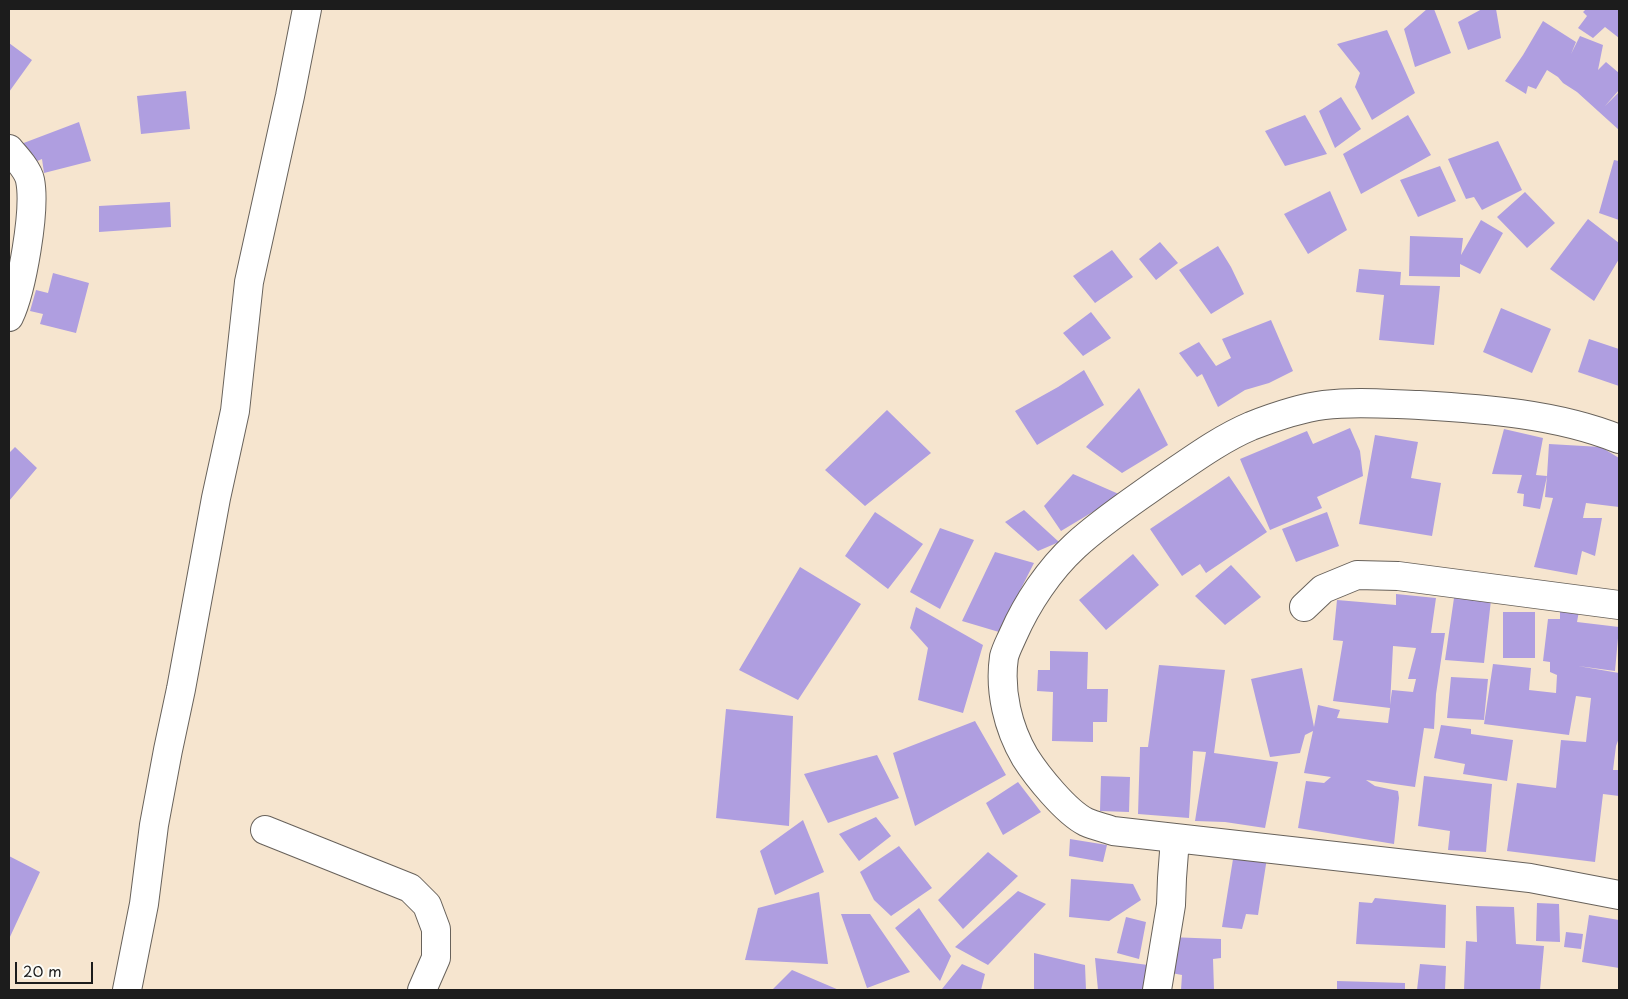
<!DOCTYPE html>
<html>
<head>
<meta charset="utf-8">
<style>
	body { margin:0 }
	#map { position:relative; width:1628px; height:999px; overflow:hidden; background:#f6e5cf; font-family:"Playpen Sans",sans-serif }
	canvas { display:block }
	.frame { position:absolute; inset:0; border:10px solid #1c1c1c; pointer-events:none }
	.scale { position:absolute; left:15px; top:962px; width:78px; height:22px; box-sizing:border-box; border:2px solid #1c1c1c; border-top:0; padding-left:6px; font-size:15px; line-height:18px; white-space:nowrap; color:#1c1c1c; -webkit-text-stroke:4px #fdfcf7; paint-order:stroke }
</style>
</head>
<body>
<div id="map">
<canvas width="1628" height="999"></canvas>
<div class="frame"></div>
<div class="scale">20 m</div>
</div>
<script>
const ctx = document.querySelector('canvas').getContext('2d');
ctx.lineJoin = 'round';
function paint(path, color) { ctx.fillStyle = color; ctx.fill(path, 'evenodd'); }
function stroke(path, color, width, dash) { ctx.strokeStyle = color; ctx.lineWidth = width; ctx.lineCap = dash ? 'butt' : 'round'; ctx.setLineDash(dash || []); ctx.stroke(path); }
paint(new Path2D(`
	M1427,9H1434L1451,53L1415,67L1404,29Z
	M1482,9H1496L1501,38L1468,50L1458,22Z
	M1586,9H1619V38L1605,27L1593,38L1578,28L1587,16L1583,12Z
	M1543,21L1576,42L1571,54L1580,36L1603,45L1598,70L1606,62L1619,73V90L1605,106L1619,92V130L1577,92L1563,83L1558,77L1547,70L1536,89L1528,86L1526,94L1505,81L1523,55Z
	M1387,30L1415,93L1372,120L1355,87L1360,73L1337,44Z
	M9,43L32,60L9,92Z
	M186,91L190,129L141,134L137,96Z
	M1341,97L1361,129L1335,148L1319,111Z
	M1305,115L1327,154L1285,166L1265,131Z
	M1408,115L1431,155L1361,194L1343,154Z
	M79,122L91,161L44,173L42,159L30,164L21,144Z
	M1498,141L1522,190L1482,210L1474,197L1466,199L1448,159Z
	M1614,160L1619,161V220L1599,213Z
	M1440,166L1456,201L1418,217L1400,180Z
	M1330,191L1347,230L1308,254L1284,214Z
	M1525,192L1555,223L1527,248L1497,217Z
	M170,202L171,227L99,232V206Z
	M1588,219L1619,243V259L1594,301L1550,269Z
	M1481,220L1503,233L1480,274L1460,264V277L1409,276L1410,236L1463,238L1461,255Z
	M1160,242L1178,263L1156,280L1139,259Z
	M1218,246L1231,267L1244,294L1211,314L1179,270Z
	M1112,250L1133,277L1095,303L1073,276Z
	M1359,269L1401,272L1400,285L1440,286L1434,345L1379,340L1384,295L1356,292Z
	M53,273L89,283L76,333L40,324L43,314L30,311L36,290L48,293Z
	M1501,308L1551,329L1532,373L1483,352Z
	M1091,312L1111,338L1083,356L1063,333Z
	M1271,320L1293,371L1269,383L1245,390L1218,407L1202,374L1197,377L1179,353L1199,342L1216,366L1231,358L1222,339Z
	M1589,339L1619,349V386L1578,372Z
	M1084,370L1104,405L1037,445L1015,411L1058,387Z
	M1139,388L1168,445L1122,473L1086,447Z
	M887,410L931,453L865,506L825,470Z
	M1350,428L1360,451L1363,476L1317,497L1322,508L1270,530L1240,459L1307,431L1313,444Z
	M1504,429L1543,438L1536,475L1547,476L1549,444L1601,447L1619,458V507L1586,503L1583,518H1602L1595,556L1582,551L1577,575L1534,567L1553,498L1545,497L1547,476L1540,509L1523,506L1524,494L1517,493L1522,475L1492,474Z
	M1375,435L1418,442L1411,478L1441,483L1432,536L1359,524Z
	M15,447L37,468L9,501V453Z
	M1073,474L1121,495L1061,531L1044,506Z
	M1229,476L1267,532L1206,573L1200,564L1182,576L1150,529Z
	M1024,510L1059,542L1038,551L1005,522Z
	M875,512L923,544L888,589L845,556Z
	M1327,512L1339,546L1296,562L1282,529Z
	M940,528L974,540L940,609L910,592Z
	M995,552L1034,563L999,632L962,621Z
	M1133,554L1159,585L1106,630L1079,600Z
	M1231,565L1261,597L1225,625L1195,596Z
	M800,567L861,604L798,700L739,670Z
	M1396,594L1436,598L1431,633H1445L1436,694L1434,729L1424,728L1415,787L1366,780L1375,786L1398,791L1399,798L1394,844L1298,828L1306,781L1324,783L1331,777L1304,773L1313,731L1305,735L1300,753L1270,757L1251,679L1302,668L1314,727L1318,705L1340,710L1337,718L1388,723L1390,708L1333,701L1343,641L1333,640L1337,600L1396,605ZM1393,646L1416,648L1408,679H1416L1413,692L1392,690L1390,705Z
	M1454,598L1491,600L1484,663L1445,660Z
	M916,607L983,645L963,713L918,700L928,648L910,628Z
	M1560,610L1579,611L1577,622L1619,627L1615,671L1578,666L1619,673V738L1616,746L1613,770H1619V796L1603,794L1595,862L1507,851L1517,783L1556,788L1561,740L1586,742L1591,698L1576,696L1569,735L1484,724L1493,664L1531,668L1529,690L1556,693L1557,675L1550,672V662L1543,661L1548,619H1560Z
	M1503,612H1535V658H1503Z
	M1050,651L1088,652L1087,689H1108L1107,722H1093V742L1052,741L1053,692L1037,691L1038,670H1050Z
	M1159,665L1225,670L1214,753L1278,762L1265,828L1225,822L1195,821L1206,752L1193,751L1189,818L1138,814L1140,747H1148Z
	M1451,677L1488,679L1484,720L1447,718Z
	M726,709L793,716L789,826L716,818Z
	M975,721L1006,775L915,826L893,753Z
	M1441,725L1471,729V734L1513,740L1507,781L1463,774L1465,764L1434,758Z
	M877,755L899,798L828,823L804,774Z
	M1101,776L1130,777L1129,812L1100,811Z
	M1424,776L1492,784L1486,852L1448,850L1450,831L1418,826Z
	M1018,782L1041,812L1003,835L986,803Z
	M876,817L891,836L859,861L839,834Z
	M803,820L824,872L775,895L760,851Z
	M1070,839L1107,845L1103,862L1069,856Z
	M899,846L932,888L891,916L874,900L860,872Z
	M988,852L1018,876L963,929L938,900Z
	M1234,853L1267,858L1258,915L1246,914L1242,929L1222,927Z
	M9,856L40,872L9,939Z
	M1071,879L1133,884L1141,900L1109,921L1069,917Z
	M1018,891L1046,904L988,965L955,947Z
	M819,892L828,964L745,960L758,908Z
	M1375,898L1446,905L1445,948L1356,944L1359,902L1372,903Z
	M1537,903L1559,904L1560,942L1536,941Z
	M1476,906L1514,907L1516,944L1544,946L1540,990H1464L1466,941L1477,942Z
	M919,908L951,956L940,981L895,928Z
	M841,914H870L910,972L867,988Z
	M1589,915L1619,920V968L1582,962Z
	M1126,917L1146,922L1139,959L1117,953Z
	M1566,932L1583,934L1581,949L1564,947Z
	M1169,937L1221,939V958L1213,959L1214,990H1181L1182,975L1166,972Z
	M1034,953L1085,965L1086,990H1034Z
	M1095,958L1148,965L1144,990H1098Z
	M962,964L985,974L981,990L942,989Z
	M1420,964L1446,966L1445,990H1417Z
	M792,970L839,990H772Z
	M1337,981L1405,983V990H1337Z`), '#af9ee0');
const minor = new Path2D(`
	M9,149C16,157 28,170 30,180C36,209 22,290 9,317
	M1619,439C1557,414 1486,409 1419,405C1387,404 1356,401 1324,405C1300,408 1274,417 1251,426C1218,440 1188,463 1158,483C1130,503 1101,522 1075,546C1049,570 1027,603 1013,635C1010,642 1006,649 1004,657C999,691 1008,728 1025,757C1037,776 1066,812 1086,822C1095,826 1105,828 1113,831L1530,878L1619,895
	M1304,607L1323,589L1357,575L1398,576L1619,605
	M265,830L410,888L427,905L436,929V958L422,990
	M127,990L144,904L154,825L168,750L181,689L216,498L235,411L249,282L290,96L307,9
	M1157,990L1171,905L1172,878L1175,839`);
stroke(minor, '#68625b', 30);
stroke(minor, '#fff', 28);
</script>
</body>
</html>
